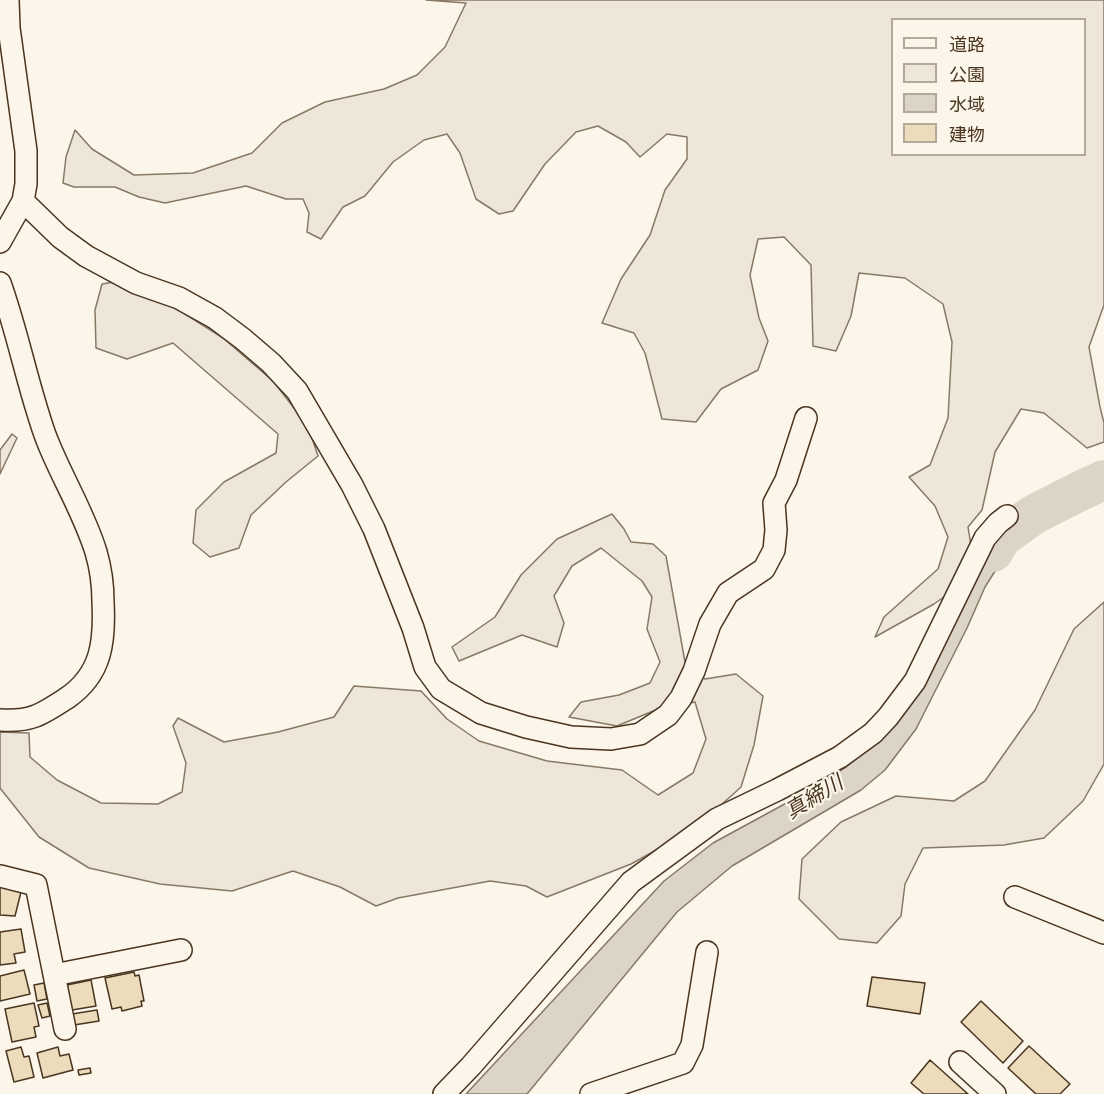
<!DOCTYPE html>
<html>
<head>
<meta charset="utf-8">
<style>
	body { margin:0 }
	#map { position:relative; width:1104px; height:1094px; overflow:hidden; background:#fbf6e9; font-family:Barlow,"Noto Sans JP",sans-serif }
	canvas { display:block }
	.legend { position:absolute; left:891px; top:18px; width:195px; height:138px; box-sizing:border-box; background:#fbf6e9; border:2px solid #b4a999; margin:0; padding:8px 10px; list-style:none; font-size:18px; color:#4a3520 }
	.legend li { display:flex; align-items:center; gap:12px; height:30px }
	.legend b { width:30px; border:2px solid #b4a999 }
</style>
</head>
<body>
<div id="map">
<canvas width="1104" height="1094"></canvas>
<ul class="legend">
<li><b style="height:8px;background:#fbf6e9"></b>道路</li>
<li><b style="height:16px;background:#ede6d9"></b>公園</li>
<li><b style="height:16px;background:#dcd4c6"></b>水域</li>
<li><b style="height:16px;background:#ecdcbc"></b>建物</li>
</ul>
</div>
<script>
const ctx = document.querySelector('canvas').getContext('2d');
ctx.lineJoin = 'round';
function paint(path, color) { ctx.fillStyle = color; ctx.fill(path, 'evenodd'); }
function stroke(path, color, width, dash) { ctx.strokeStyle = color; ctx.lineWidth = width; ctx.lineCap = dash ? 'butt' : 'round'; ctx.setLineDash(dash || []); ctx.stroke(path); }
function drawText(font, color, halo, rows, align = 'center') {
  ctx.font = font + ' Barlow,"Noto Sans JP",sans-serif'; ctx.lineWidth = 4.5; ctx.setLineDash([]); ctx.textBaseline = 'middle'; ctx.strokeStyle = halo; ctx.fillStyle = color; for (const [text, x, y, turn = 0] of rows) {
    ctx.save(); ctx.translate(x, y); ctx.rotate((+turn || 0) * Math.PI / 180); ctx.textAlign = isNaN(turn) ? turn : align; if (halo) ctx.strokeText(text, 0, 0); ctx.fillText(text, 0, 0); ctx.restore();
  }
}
const green = new Path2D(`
	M426,0H1104V305L1089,347L1100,407L1104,423V442L1087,448L1044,413L1021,409L995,452L982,510L968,527L973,558L958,587L934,604L875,637L884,617L938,569L948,537L935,506L909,477L930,465L948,418L952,342L943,304L905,278L859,273L851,316L836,351L813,346L811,265L784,237L758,239L750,275L759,318L768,341L758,370L721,389L696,422L662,419L645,353L634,333L602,323L621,279L650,235L665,190L687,159V137L667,134L640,157L626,142L598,126L576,132L545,164L513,211L499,214L476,199L460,153L447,134L424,140L393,162L365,196L343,207L321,239L307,232L309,213L303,199H286L246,186L165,203L139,197L115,187H74L63,183L66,157L75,130L92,149L134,175L193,173L252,153L282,123L325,102L384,89L417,75L445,47L466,3ZM892,20H1084V154H892Z
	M114,282L168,303L223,338L273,381L308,426L318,456L286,482L251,515L239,548L210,557L193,543L196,510L224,482L276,453L278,434L173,343L127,359L96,348L95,310L102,284Z
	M12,434L17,438L0,474V450Z
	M612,514L624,529L631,542L653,544L666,556L685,662L705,679L736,674L763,696L754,745L741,787L720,806L658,849L631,864L547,897L526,886L490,881L398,898L376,906L340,887L293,871L232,891L160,884L89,868L39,837L0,788V732L29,733L30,757L57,780L101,803L158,804L182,792L186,763L173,726L178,718L224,742L278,732L334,717L354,686L421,691L447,719L479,741L547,761L622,770L658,795L693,773L706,739L695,702L658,709L617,726L569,717L581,702L619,695L650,683L660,662L647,629L652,597L642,581L601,548L572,566L554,596L564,623L557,647L522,635L459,661L452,647L495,617L521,575L557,539Z
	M1104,602V764L1083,801L1044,838L1004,845L923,848L905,884L901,916L877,943L839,939L799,899L802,859L841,822L896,796L954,801L985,781L1035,710L1074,629Z`);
paint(green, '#ede6d9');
stroke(green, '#887966', 1.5);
const water = new Path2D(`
	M1033,515L1009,549L985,587L967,628L916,729L885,770L861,790L732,866L677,912L527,1094H466L664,881L713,843L803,794L846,767L878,740L974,572L1006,523Z`);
paint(water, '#dcd4c6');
stroke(water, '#887966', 1.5);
stroke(new Path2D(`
	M993,552L1001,538L1033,515L1078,492L1104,480`), '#dcd4c6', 40);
const building = new Path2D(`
	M0,887L21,892L15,916L0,915Z
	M21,929L25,952L14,954L16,963L0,965V932Z
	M24,970L30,994L0,1001V976Z
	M134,972L135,976L139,975L144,1001H141L142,1006L122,1011L121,1007L112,1009L105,978Z
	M872,977L925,983L920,1014L867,1006Z
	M91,980L96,1006L72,1010L67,985Z
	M44,983L47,999L37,1001L34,985Z
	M981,1001L1023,1041L1003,1063L961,1022Z
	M34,1003L39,1026L34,1027L36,1037L12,1042L5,1009Z
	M47,1003L50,1016L42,1018L38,1005Z
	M97,1010L99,1021L74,1025L72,1014Z
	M1029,1046L1070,1084L1060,1094H1036L1008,1068Z
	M21,1047L24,1057L29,1056L34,1077L14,1082L6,1051Z
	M58,1047L60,1056L69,1054L73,1070L43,1078L37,1053Z
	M930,1060L968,1094H924L911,1083Z
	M90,1068L91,1073L79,1075L78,1070Z`);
paint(building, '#ecdcbc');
stroke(building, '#4a3520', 1.5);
const minor = new Path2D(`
	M23,201L60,237L86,256L136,283L179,298L215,318L243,339L271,363L297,391L352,485L374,529L413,628L425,667L441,689L481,713L526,727L571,737L611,739L640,734L668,715L681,698L694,671L710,624L728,593L764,569L774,550L776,530L774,503L786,480L806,418
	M0,242L23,201L26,184V151L9,28L8,0
	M0,283C15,325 24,368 37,410C40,420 43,430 47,440C62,478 84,513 96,552C101,569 103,585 103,602C105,641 102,674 67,698C41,715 31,722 0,720
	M0,876L36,885L65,1029
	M1015,897L1104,933
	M54,975L181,950
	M960,1062L995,1094
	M444,1094L471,1066L631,882L717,819L777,790L840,757L873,733L888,717L915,681L985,538L998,523L1007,516
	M591,1094L683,1063L692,1045L707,952`);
stroke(minor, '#4a3520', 24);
stroke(minor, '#fbf6e9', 21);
drawText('italic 21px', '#4a3520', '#fbf6e9', [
	["真締川",814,797,-31]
]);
</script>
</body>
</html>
